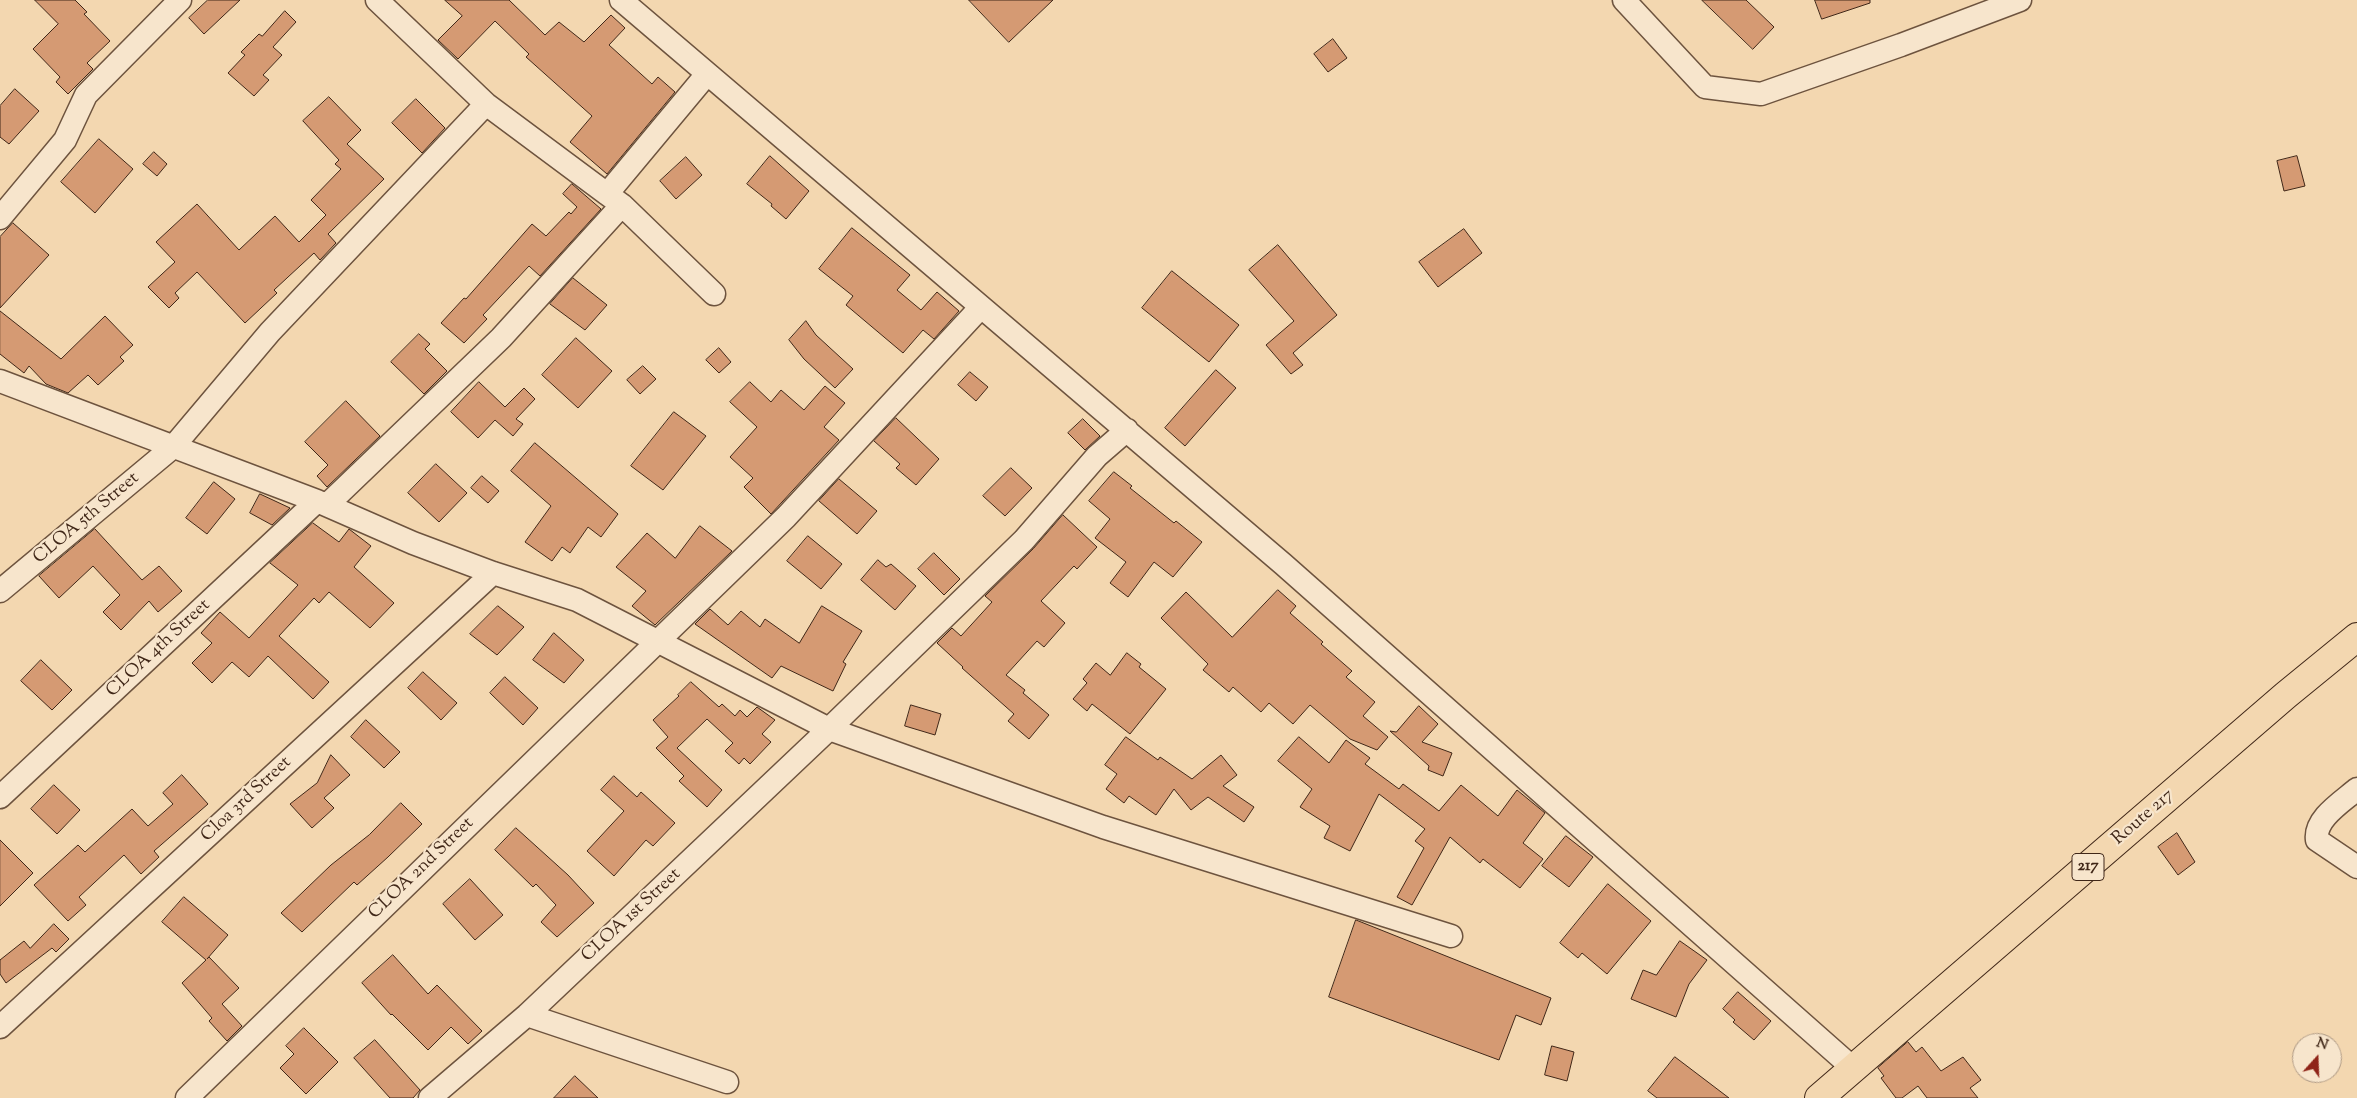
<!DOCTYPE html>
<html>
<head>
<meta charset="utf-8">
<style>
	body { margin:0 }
	#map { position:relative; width:2357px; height:1098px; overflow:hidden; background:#f3d7b0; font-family:"Sorts Mill Goudy",serif }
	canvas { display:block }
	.north { position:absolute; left:2292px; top:1033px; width:50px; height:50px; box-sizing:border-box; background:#f7e5cc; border:1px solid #ae9984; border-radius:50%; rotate:20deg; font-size:14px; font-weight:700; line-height:20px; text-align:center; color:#402718 }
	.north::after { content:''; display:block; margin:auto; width:18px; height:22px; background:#8f2418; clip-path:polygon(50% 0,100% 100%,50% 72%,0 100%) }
</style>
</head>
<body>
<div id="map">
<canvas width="2357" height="1098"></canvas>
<div class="north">N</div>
</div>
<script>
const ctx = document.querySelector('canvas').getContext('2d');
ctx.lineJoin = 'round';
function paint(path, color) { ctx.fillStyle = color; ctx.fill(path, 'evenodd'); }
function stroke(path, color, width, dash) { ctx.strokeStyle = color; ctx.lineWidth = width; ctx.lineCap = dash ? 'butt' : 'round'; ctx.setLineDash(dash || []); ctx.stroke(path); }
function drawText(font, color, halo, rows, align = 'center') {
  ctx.font = font + ' "Sorts Mill Goudy",serif'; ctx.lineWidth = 4.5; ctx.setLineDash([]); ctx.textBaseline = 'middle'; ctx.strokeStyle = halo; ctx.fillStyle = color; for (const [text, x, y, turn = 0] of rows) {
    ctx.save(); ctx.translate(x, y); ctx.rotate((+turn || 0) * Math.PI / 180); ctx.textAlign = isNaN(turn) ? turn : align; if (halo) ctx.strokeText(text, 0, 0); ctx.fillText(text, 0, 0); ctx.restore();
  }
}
const building = new Path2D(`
	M35,0H75L87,12L84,14L110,41L87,63L93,69L68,94L56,82L60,77L33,49L58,24Z
	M208,0H240L204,34L189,18Z
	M445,0H509L545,35L559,22L584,42L611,15L625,28L609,45L652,84L658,77L675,92L607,174L570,142L592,116L526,57L529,54L495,21L458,59L438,40L462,16Z
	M969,0H1053L1009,42Z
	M1702,0H1746L1774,27L1753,49Z
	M1815,0H1870V3L1822,19Z
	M285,11L296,22L273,47L282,55L263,75L269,80L254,96L228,73L245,55L241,52L259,34L262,36Z
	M1333,39L1347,58L1328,72L1314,54Z
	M15,89L39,111L9,144L0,137V106Z
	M329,97L361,130L347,144L384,179L328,234L336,243L320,260L314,253L274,290L277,293L245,323L197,272L175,293L179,298L169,308L148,287L175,262L156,242L197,204L239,250L275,216L299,242L326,215L311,200L341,169L335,164L339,160L303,121Z
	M416,99L445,128L422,153L392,123Z
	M99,139L133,169L95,213L61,182Z
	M154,152L167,164L157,176L143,164Z
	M770,156L809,191L786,219L771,206L772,204L747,184Z
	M2297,156L2305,186L2284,191L2277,161Z
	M686,157L702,175L676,199L660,181Z
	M572,184L601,209L540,276L529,266L483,315L487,319L464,343L441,323L464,298L466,299L532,224L546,236L569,212L571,214L577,207L563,194Z
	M13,223L49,255L0,308V237Z
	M852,228L910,275L897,290L921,310L937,292L959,311L934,339L923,330L903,353L846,305L853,296L819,269Z
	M1464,229L1482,253L1438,287L1419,262Z
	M1278,245L1337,315L1293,353L1303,365L1291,374L1266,345L1294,321L1249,270Z
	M1172,271L1239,325L1209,362L1142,308Z
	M573,278L607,305L585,330L550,304Z
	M0,311L61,359L105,316L133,345L120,357L124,361L98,385L88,375L68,393L46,384L29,366L24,373L0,354Z
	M806,321L816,335L853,369L835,388L804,359L789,340Z
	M419,334L430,344L425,349L447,371L424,394L391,362Z
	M576,338L612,371L578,408L542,375Z
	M719,348L731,362L719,373L706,360Z
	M643,366L656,379L640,394L627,380Z
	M1216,370L1236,388L1185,446L1165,428Z
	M970,372L988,387L976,401L958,385Z
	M479,382L505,407L524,388L535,399L516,419L523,424L513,436L495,420L478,438L451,412Z
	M750,382L771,402L781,390L804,410L825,386L845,403L824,427L839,440L771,514L744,487L753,478L730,457L757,427L730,402Z
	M346,401L380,436L327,487L317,476L328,465L305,442Z
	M674,412L706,436L663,490L631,466Z
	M896,418L939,459L916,485L896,468L900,464L874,441Z
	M1083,419L1100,436L1085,450L1068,433Z
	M535,443L618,514L601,537L588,527L570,553L562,547L552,561L525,542L551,506L511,471Z
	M436,464L467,493L439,522L408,493Z
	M1011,468L1032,488L1005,516L983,496Z
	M1114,472L1132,486L1130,488L1174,523L1176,521L1202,542L1173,577L1154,562L1128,597L1110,583L1126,562L1095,538L1110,519L1089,501Z
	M482,476L499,491L488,503L471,488Z
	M839,479L877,511L857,534L819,501Z
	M214,482L235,499L207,534L186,518Z
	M260,494L290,508L272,525L250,513Z
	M1063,515L1097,547L1077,569L1074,566L1041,601L1065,623L1044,647L1037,641L1006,675L1025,690L1023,693L1049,715L1029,739L1008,721L1014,714L962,668L963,667L937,643L952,628L961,636L992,602L985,596L1033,549Z
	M313,523L339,542L349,529L371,546L354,567L394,603L370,628L329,592L319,603L314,598L279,636L329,682L313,699L268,656L249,677L232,662L212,683L192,663L212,643L201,633L220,612L249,638L298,585L270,563Z
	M700,526L732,551L655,625L632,606L646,591L616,567L647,533L675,558Z
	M95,529L142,580L159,566L182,591L158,612L149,601L121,630L103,612L120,595L93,566L59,598L39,576Z
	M808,536L842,564L821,589L787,561Z
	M934,553L960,579L944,595L918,569Z
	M878,560L886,567L891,564L916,586L895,610L861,580Z
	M1278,590L1296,606L1290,613L1323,642L1321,644L1352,671L1346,677L1375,702L1363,716L1388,737L1377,750L1350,739L1310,705L1293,724L1269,703L1261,712L1233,687L1229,692L1203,670L1208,664L1161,618L1186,592L1232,637Z
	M498,606L524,627L497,655L470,634Z
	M822,606L862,631L843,662L846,664L833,691L781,666L772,678L695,624L710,609L728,625L741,611L760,627L765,619L799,643Z
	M554,633L584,660L564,683L533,660Z
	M1127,653L1141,664L1139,667L1166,689L1130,734L1092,704L1087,711L1073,699L1087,683L1083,679L1096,663L1110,675Z
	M41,660L72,690L52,710L21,681Z
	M423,672L457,703L441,720L408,688Z
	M505,677L538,708L523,725L490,693Z
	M691,682L719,707L722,704L735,716L740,710L747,717L757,707L775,720L762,734L771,742L750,764L744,758L739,764L725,751L733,743L707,719L677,748L722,790L707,807L679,781L684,776L656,748L668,737L653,720L679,696L678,695Z
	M911,705L941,714L935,735L905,726Z
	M1419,706L1438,724L1422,742L1452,753L1443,776L1428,770L1429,766L1390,731L1396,732Z
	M366,720L400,752L384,768L351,737Z
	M1126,737L1158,760L1160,757L1192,779L1221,755L1237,775L1223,786L1254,807L1244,822L1208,797L1191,810L1174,789L1156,815L1129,796L1124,803L1106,789L1117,774L1105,765Z
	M1299,737L1329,763L1346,740L1370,758L1365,764L1399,789L1403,784L1439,811L1461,785L1498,816L1517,790L1545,813L1523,843L1543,859L1520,888L1483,859L1480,863L1450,837L1412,905L1397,897L1424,848L1415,841L1425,829L1379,794L1350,851L1324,838L1330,826L1300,807L1312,789L1278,761Z
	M331,755L350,775L324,798L334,808L312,828L290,804L317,783Z
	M182,775L208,804L154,851L159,857L141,874L124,855L79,897L86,905L68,921L34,885L78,845L85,852L132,809L148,826L173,804L163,793Z
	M614,776L637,797L641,792L675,823L653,846L646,840L614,876L587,851L624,811L601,790Z
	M54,785L80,810L57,834L31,809Z
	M401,803L422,824L388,857L357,885L354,882L302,932L281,913L331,865L369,835Z
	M516,828L568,875L594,903L557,937L541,922L556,905L536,884L533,887L495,850Z
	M2177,833L2195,862L2178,875L2158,847Z
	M1566,836L1593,857L1569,887L1542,866Z
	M0,840L33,873L0,906Z
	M470,879L503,915L475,940L443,904Z
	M1608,884L1651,921L1607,974L1582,953L1578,958L1560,943Z
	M184,897L228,935L207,959L209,957L239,988L222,1004L242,1026L227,1041L209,1021L212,1018L182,983L206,960L162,922Z
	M1356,920L1551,998L1541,1025L1516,1015L1499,1060L1329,997Z
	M54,924L69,939L56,952L52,948L6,983L0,974V960L24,941L30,948Z
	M1680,941L1707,960L1689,984L1676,1017L1631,999L1643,970L1656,975Z
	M393,955L428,994L437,985L482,1031L468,1044L451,1027L428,1050L392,1014L391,1015L362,983Z
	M1738,992L1771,1021L1754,1040L1733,1022L1735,1020L1723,1009Z
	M304,1028L338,1062L306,1094L280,1068L294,1054L286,1046Z
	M375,1040L420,1090L413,1098H390L354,1058Z
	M1908,1042L1916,1052L1922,1047L1941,1071L1963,1057L1981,1080L1970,1088L1978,1098H1927L1918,1086L1902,1098H1896L1881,1078L1884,1076L1878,1068Z
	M1552,1046L1574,1052L1567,1081L1545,1075Z
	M1675,1057L1704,1079L1729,1098H1657L1648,1091Z
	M575,1076L598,1098H554Z`);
paint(building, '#d59a73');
stroke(building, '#402718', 1);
const minor = new Path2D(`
	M377,0L486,104L607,194
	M621,0L1283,564L1854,1069
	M1624,0L1705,87L1761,94L1901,45L2020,0
	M707,74L607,194L622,205L714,294
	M0,218L65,140L86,95L180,0
	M0,381L317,501L413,543L493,573L577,600L829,729L1103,827L1451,936
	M327,505L501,338L622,205
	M0,591L173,447L270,332L486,104
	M2357,789C2342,802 2314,819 2317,840L2357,867
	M0,797L317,501
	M527,1015L727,1082
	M0,1027L493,573
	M187,1098L786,517L980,308
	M430,1098L527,1015L829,729L1024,540L1097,456L1127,430`);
const major = new Path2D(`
	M1819,1098L2286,695L2357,637`);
stroke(minor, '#6d533e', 25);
stroke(major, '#402718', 30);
stroke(minor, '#f7e5cc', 22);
stroke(major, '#f3d7b0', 28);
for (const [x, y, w] of [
	[2088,867,32]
]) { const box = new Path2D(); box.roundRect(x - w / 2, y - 13.5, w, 27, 4); ctx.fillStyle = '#f7e5cc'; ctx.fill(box); stroke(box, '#402718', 1); }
drawText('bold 16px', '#402718', null, [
	["217",2088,867]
]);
drawText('18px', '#402718', '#f7e5cc', [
	["CLOA 5th Street",87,519,-40],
	["CLOA 4th Street",159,649,-43],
	["Cloa 3rd Street",247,800,-43],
	["Route 217",2144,818,-41],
	["CLOA 2nd Street",422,869,-44],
	["CLOA 1st Street",632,916,-43]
]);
</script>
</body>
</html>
